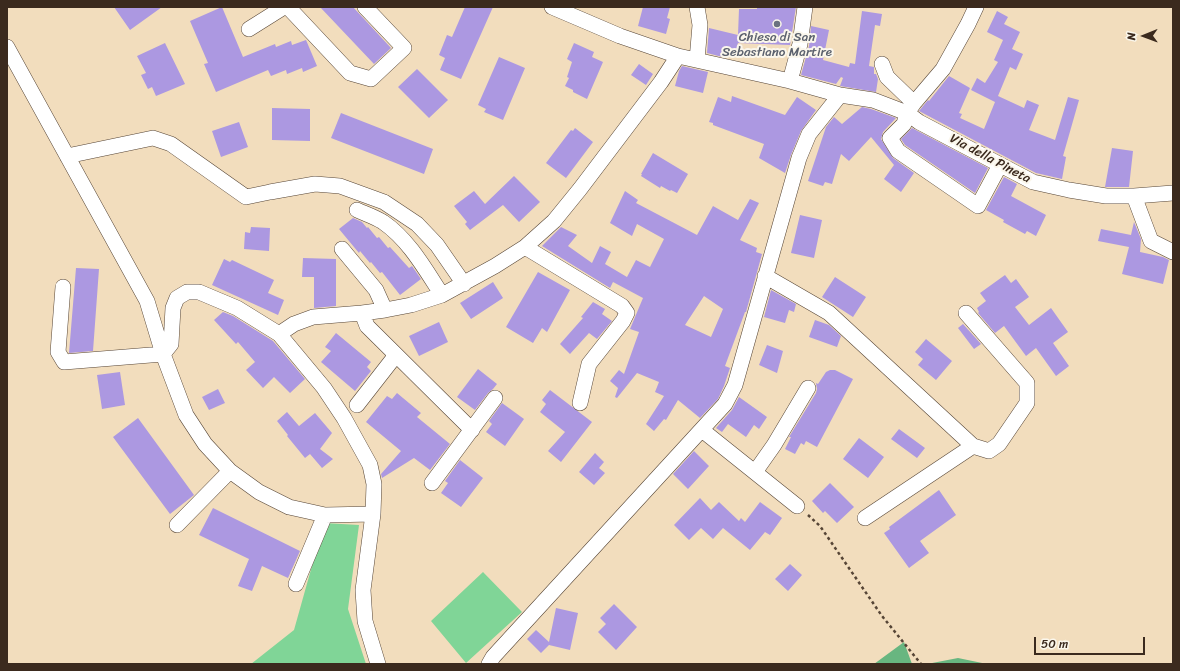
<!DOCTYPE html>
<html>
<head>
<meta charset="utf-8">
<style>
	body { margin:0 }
	#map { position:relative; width:1180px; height:671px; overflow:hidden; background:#f2ddbd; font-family:Sriracha,sans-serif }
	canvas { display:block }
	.frame { position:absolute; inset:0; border:8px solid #3b2a1e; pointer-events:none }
	.north { position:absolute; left:1124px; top:16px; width:40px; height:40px; -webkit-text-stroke:3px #fbf7ec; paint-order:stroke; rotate:269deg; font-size:11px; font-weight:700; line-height:16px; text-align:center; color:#3b2a1e }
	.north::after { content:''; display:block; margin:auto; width:14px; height:18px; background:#3b2a1e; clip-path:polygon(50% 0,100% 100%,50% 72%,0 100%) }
	.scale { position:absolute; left:1034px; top:637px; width:111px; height:18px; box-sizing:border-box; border:2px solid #3b2a1e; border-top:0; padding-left:5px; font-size:12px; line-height:14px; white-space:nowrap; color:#3b2a1e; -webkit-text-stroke:3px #fbf7ec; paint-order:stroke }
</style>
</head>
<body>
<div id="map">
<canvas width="1180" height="671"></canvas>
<div class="frame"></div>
<div class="north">N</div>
<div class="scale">50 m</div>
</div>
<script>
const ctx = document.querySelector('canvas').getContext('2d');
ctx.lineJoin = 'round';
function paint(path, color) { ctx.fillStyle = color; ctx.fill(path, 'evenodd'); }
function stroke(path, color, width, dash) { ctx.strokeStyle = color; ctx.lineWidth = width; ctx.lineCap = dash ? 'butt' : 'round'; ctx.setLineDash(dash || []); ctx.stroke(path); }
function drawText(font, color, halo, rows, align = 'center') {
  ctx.font = font + ' Sriracha,sans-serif'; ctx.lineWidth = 4; ctx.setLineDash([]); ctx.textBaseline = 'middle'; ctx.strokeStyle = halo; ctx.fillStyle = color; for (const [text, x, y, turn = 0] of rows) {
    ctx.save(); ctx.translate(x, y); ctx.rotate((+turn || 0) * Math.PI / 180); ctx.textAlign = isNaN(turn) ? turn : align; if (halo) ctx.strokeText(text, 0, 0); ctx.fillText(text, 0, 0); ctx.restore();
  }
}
paint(new Path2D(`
	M324,523L359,525L348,609L366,664H251L294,630Z
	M483,572L522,612L466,663L431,621Z`), '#80d597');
paint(new Path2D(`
	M904,642L912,664H874Z
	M958,658L987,664H927Z`), '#68b680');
paint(new Path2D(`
	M114,7H162L130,30Z
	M222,7L243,57L275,44L276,47L291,41L292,45L306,40L317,66L303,72L302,68L287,74L286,70L271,76L268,70L216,92L204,64L208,63L190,21Z
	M320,7H353L391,48L374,64Z
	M465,7H493L461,79L440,70L445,58L439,55L447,35L452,37Z
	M643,7H670L667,18L670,19L666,34L638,26Z
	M757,7H796L790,45L738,43L736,50L731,48L726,58L707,53L709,28L738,35L739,9H757Z
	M862,11L882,14L880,26L875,25L869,66L874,67V74H876L878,79L876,92L840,86L843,78L841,77L836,84L801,75L809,46L811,26L829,30L823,60L849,67L850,63L855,64Z
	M997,11L1008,17L1004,24L1020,32L1012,49L1023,54L1016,70L1010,67L998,96L1024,108L1027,100L1039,105L1029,130L1055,140L1068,97L1079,100L1063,156L1066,157L1062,179L1036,173L919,111L928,100L929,101L949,76L970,88L959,113L962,114L960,118L984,129L995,102L971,90L977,78L985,83L998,62L994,60L1003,40L987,32Z
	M165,43L185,84L156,96L152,87L148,89L141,75L146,73L137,56Z
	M574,43L594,52L592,57L603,62L587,99L573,92V90L565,86L569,78L567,77L572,62L567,59Z
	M499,57L525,68L503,120L484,112L486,109L478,105Z
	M639,64L653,74L646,85L631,75Z
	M682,66L708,72L703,93L675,86L679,71Z
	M417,69L448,100L429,118L398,87Z
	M732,96L785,115L797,97L816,110L801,131L791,155L785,173L759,158L764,144L713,125V123L709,122L718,97L731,102Z
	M862,107L871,109L896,118L883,132L881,139L893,158L914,173L901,192L884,179L894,165L871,137L849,161L841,154L832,184L825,182L823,186L808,181L826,127L834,117L842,124Z
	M272,108L310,109V141L272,140Z
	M341,113L433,149L424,174L331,138Z
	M239,122L248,147L221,157L212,131Z
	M575,128L593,142L566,178L546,163L571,130L573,131Z
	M912,128L988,168L975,193L905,145L901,139Z
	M1112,148L1133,151L1129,187H1105Z
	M653,153L688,174L677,193L671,190L670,191L661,186L660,188L641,176L642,174H641Z
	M514,176L540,202L519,222L503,205L470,230L465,224L467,222L454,206L474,191L485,204Z
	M1004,177L1017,184L1011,196L1046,215L1036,236L1027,231L1025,234L1003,222L1004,220L986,210Z
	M625,191L638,200L636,203L697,235L713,206L738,220L750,199L759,203L740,240L757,248L756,252L762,254L746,312H745L725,366L730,368L724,386L718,399L700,418L678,400L666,420L664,419L654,431L646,424L664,396L655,392L659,382L637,373L617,398L615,397L618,388L610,381L619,370L624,374L639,332L630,329L643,298L613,282L610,288L542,246L561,227L577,235L568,246L592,263L600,246L611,252L605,264L627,277L636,260L650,267L664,239L637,224L632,236L610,223ZM704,296L723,309L711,337L685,325Z
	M800,215L822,220L814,258L791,253Z
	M353,218L362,222L367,228L368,227L377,238L379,237L388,248L390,247L409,268L412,266L421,279L400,295L382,272L380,273L371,262L370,263L360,251L359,253L339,229Z
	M1134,222L1141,239L1140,252L1163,257L1169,260L1163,284L1122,274L1129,247L1098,241L1101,229L1131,235Z
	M251,227L270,228L269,251L244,249L245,232L250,233Z
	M303,258L336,259V306L314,308V277H302Z
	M224,259L230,262L232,260L274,280L268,293L284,300L278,315L212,285Z
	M76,268L99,269L93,351L69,353Z
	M538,272L570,290L547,332L542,328L533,343L506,327Z
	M1005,275L1011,283L1016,279L1029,297L1015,307L1029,325L1051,308L1068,332L1053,343L1069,366L1056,376L1036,348L1026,356L1004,326L995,333L978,313L979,312L977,308L986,301L980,293Z
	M835,277L866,297L853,317L822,297Z
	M493,282L503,298L471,319L460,303Z
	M771,290L796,304L794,312L789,310L785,323L764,317Z
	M593,302L605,309L602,314L612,321L597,339L589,333L570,354L560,344L583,318L581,317Z
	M223,312L233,316L273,341L305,379L290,393L274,377L263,388L246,370L255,362L238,342L236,344L214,320Z
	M815,320L829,325L841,336L837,347L809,337Z
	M439,322L448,342L419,356L409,336Z
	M963,324L981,344L974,349L958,328Z
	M336,333L371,362L367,367L371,371L355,391L321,362L331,351L325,347Z
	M926,339L952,361L936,380L918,365L923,359L915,352Z
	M767,345L783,351L777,373L759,365Z
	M478,369L497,384L493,389L488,393L475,410L457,397Z
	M830,370H835L853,379L817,447L806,441L804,445L801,443L795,454L785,449L791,437H789L816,393L817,389L816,383L818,384L826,372Z
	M120,372L125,405L102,409L97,375Z
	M218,389L225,403L209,410L202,397Z
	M550,390L592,422L561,462L548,451L565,432L540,412L546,404L542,400Z
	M397,393L421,413L417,417L450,444L430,470L414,458L382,478L381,474L401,451L366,422L387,396L392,399Z
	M739,397L767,417L759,429L754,425L746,437L728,424L722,432L716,428L732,410Z
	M502,403L524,419L505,446L486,432L492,424L489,421Z
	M287,412L299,426L315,413L332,433L320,449L333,459L322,468L310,454L305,458L287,436L288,435L277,421Z
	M138,418L194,495L170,514L113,437Z
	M899,429L925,448L917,458L891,439Z
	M859,438L884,457L868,478L843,459Z
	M694,451L709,466L688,489L673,474Z
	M595,453L604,462L599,468L605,473L594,485L579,472Z
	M460,460L483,478L461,507L441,493L448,483L445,481Z
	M830,483L854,507L837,523L825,511L823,513L812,501Z
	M939,490L956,515L920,541L929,553L909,568L884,533L890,529L889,527Z
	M700,498L711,510L719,502L739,521L741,518L745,522L760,502L782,518L770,535L765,532L750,550L723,528L713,539L701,528L689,540L674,525Z
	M213,508L300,551L288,578L262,566L252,591L238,586L249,559L199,535Z
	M790,564L802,575L788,591L775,579Z
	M614,604L637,627L616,650L598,632L606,624L600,618Z
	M556,608L578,613L570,650L549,645L541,653L527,639L536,630L549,642Z`), '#ac98e1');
const minor = new Path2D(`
	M288,7L350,73L371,79L404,48L365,7
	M552,7L620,36L678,56L790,81L840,95L873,100L907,113L919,122L1033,182L1069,190L1106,196H1134L1173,193
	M697,7L700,25L697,60
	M976,7L968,24L943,69L914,103L907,113L904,124L890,138L898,151L978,206L1000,165
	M249,29L284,7
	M7,47L147,301L163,354L186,415L205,444L230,471L259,492L289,507L325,515L373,514
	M882,64L887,77L914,103
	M790,81L800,44L805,7
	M67,156L153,138L171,144L246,197L270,192L315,184L340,186L384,202L417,224L437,245L464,284
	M1134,196L1151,241L1173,252
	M357,210C366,214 375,217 383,222C409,240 425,269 442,295
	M525,247L622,306L627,313L623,321L589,364L580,403
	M342,249L376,290L385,310
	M765,276L829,313L973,446L865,518
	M63,287L58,352L64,362L163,354L171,344L173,308L177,298L187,292H199L237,308L279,334L324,388L344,418L370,465L374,484L373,514L363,590L365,621L378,664
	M362,313L367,326L472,430
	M966,313L1027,383V403L999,444L989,451L973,446
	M279,334L294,324L313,317L362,313L385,310L411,305L442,295L495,266L525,247L554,221L580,189L661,82L678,56
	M357,405L396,355
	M702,430L797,506
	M755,472L774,445L808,388
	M432,483L495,398
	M177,525L230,471
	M296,584L325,515
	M489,664L493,657L725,404L735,385L799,158L809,134L840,95`);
stroke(minor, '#564536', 16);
stroke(new Path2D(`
	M808,515L820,526L882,616L921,664`), '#564536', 2.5, [3, 3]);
stroke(minor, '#fff', 15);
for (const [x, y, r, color] of [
	[777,24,4,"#6b7280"]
]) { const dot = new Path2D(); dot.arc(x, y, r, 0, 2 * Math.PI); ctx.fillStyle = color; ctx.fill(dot); stroke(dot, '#fbf7ec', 1.5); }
drawText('13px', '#5b616d', '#fbf7ec', [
	["Chiesa di San",777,38],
	["Sebastiano Martire",777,53]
]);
drawText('13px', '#3b2a1e', '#fbf7ec', [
	["Via della Pineta",990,159,28]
]);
</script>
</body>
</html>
